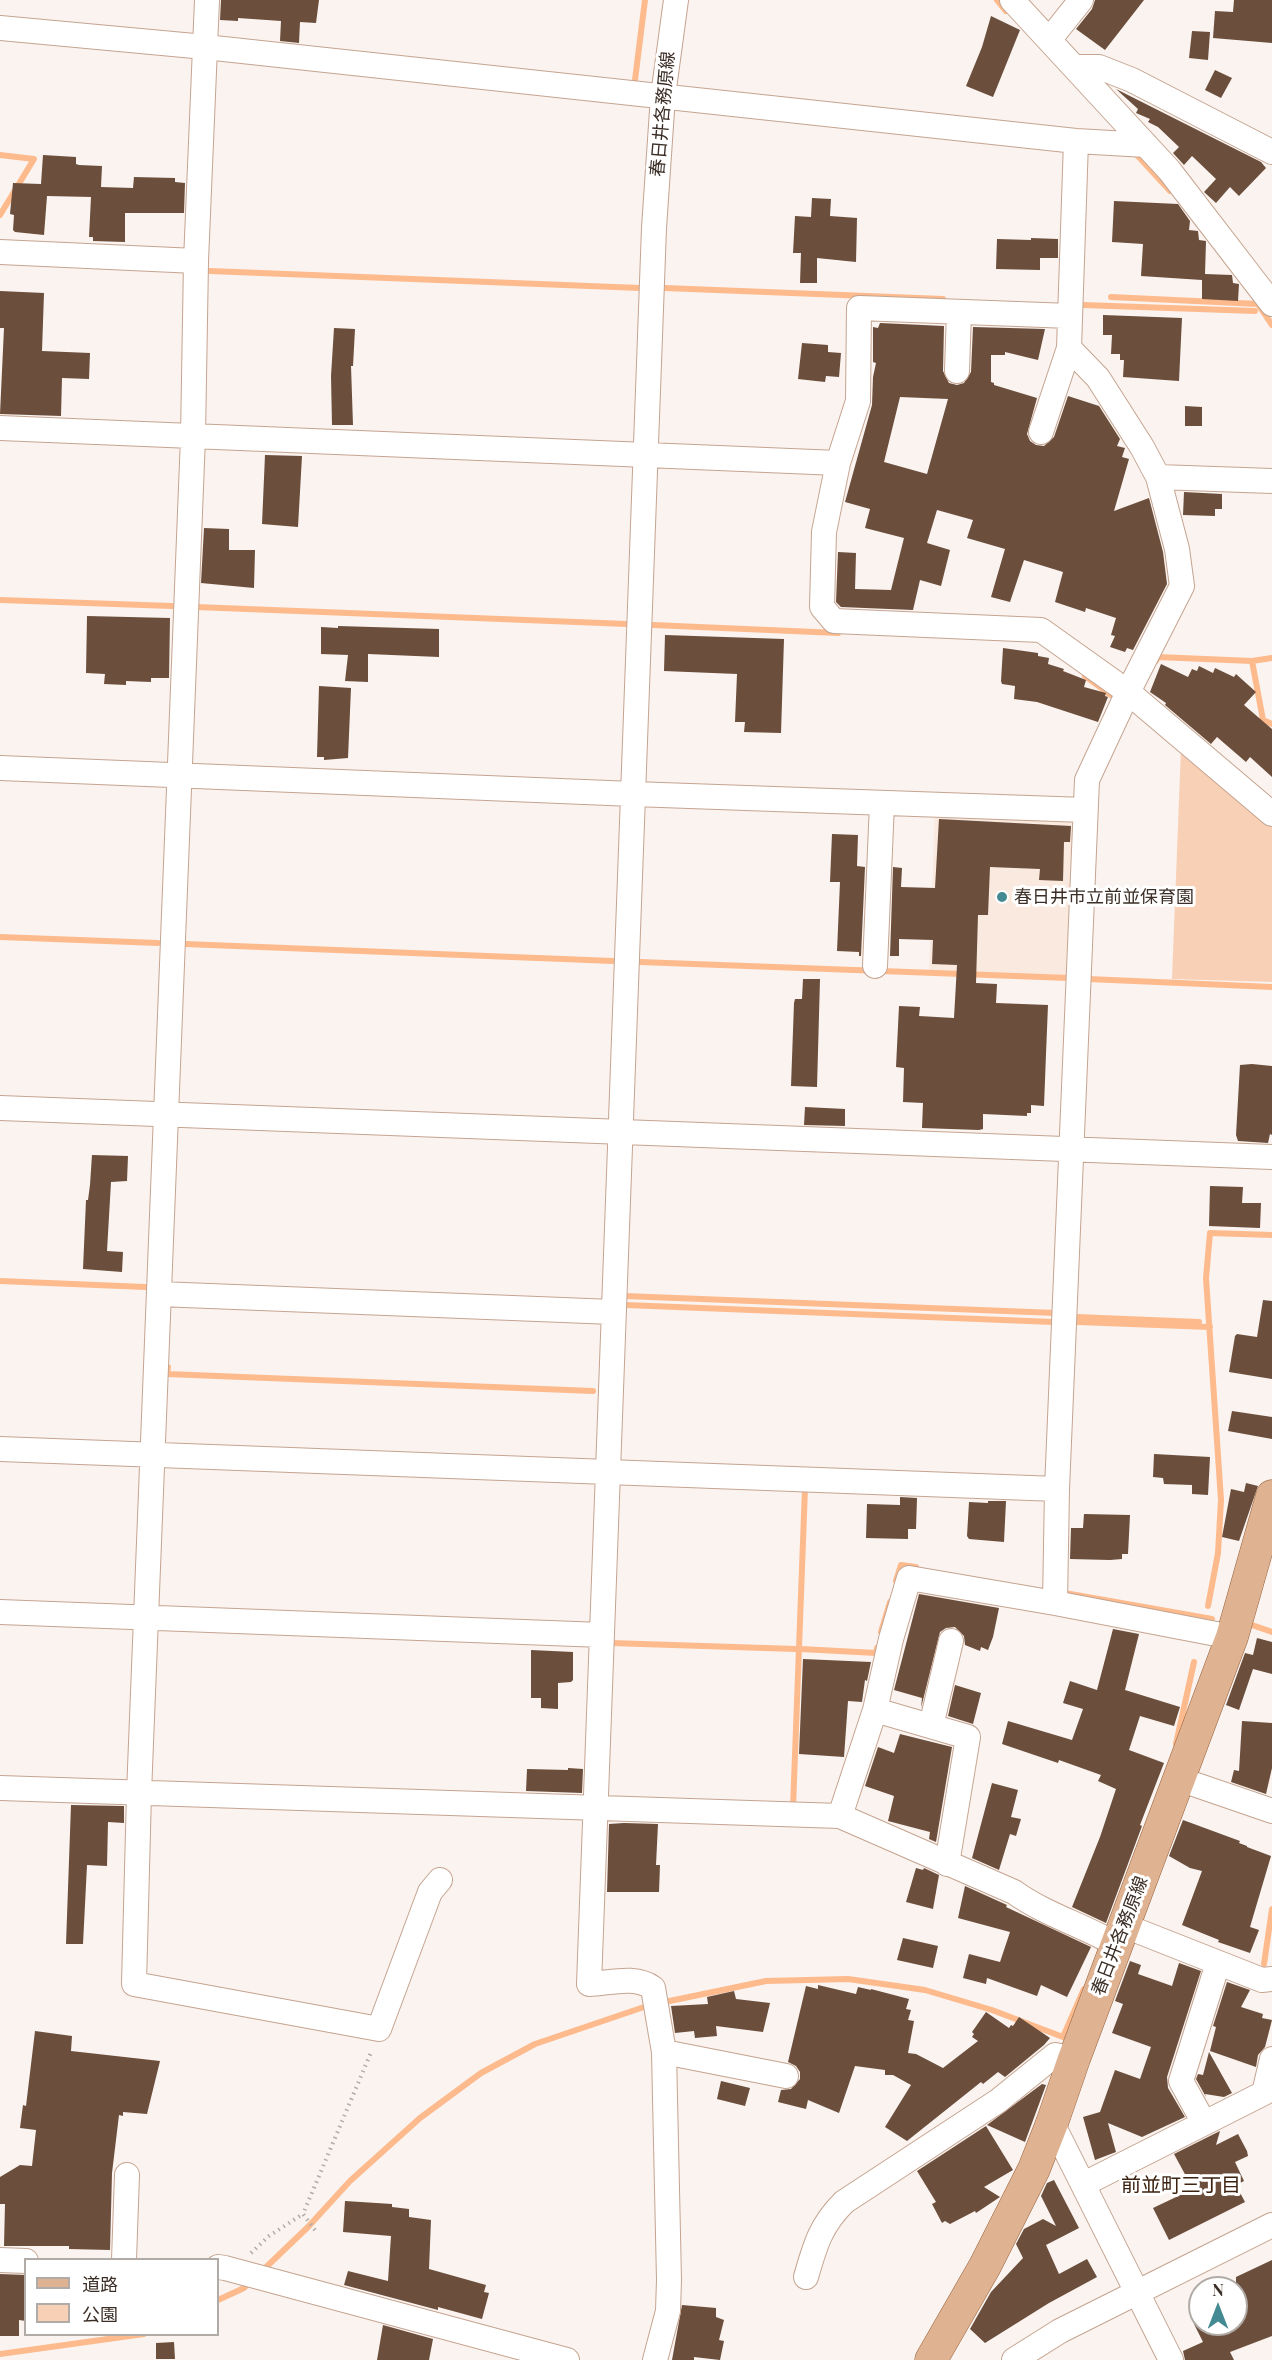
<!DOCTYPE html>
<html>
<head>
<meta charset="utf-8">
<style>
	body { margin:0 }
	#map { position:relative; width:1272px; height:2360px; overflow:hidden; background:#faf3ef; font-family:"Playfair Display","Noto Sans JP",serif }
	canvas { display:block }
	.legend { position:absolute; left:24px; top:2258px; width:195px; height:78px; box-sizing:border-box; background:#fff; border:2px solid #b1aba8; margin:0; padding:8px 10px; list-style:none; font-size:18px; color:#3b2e26 }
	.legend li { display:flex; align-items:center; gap:12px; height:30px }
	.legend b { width:30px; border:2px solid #b1aba8 }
	.north { position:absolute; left:1188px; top:2276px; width:60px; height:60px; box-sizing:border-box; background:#fff; border:2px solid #b1aba8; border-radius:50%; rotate:0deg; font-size:16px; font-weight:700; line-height:24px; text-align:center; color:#3b2e26 }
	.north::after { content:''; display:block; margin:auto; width:21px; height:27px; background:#438a92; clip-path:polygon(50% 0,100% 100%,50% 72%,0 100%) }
</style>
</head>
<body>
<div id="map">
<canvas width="1272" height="2360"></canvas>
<ul class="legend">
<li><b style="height:8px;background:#dfb292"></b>道路</li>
<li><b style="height:16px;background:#f8d0b6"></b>公園</li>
</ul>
<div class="north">N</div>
</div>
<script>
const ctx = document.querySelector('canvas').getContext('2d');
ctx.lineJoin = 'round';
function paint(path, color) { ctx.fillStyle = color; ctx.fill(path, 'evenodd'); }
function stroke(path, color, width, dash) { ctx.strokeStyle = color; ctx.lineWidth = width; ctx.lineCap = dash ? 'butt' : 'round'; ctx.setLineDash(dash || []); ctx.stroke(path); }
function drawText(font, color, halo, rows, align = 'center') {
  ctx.font = font + ' "Playfair Display","Noto Sans JP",serif'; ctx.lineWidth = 6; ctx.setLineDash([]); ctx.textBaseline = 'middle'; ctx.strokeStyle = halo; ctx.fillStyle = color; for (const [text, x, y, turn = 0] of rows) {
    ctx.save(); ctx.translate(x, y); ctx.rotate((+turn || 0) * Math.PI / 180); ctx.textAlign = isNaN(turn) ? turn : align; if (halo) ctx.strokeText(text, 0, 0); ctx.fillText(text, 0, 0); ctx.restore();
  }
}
paint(new Path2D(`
	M935,812L1068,817L1076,822L1070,976L929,971Z`), '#f9e9de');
paint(new Path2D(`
	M1181,749L1272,826V982L1172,979Z`), '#f8d0b6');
stroke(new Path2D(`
	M997,0L1006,11
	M635,80L645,0
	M1136,154L1170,191
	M0,155L34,159L0,215
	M210,271L640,288
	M665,288L943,299
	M1111,297L1258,304L1272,325
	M1083,305L1255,311
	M0,600L172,606
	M196,607L627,624
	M653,625L838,633
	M1156,661L1158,657L1252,661L1272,658
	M1252,661L1263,720L1272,724
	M1085,676L1111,695
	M0,937L158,943
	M185,944L613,961
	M640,962L1069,978
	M1088,979L1272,987
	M0,1281L145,1287
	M625,1296L1056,1313V1316
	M626,1305L1053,1322
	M1077,1317L1199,1322
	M1078,1322L1210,1327
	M168,1367L167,1374L593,1391
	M896,1581L901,1565L916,1567
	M1059,1592L1212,1619
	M1208,1606L1218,1553L1221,1500L1206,1278L1210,1233L1272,1235
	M1252,1625L1272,1632
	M881,1632L890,1602
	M611,1643L796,1649
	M801,1649L876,1653L877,1648
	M1176,1744L1194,1662
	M793,1808L805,1488
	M1264,1964L1272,1909
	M660,2003L766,1981L848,1979L925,1990L992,2010L1063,2037L1084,1989
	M262,2271L308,2227L350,2181L420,2118L481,2073L535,2044L650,2005
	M218,2300L244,2288L250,2282
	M0,2354L144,2334`), '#fdba8d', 6);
paint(new Path2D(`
	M221,0H319L316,23L300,22L299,43L280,41L281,21L238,18V21L220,20Z
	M1095,0H1144L1105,50L1076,29L1092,9Z
	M1234,0H1272V43L1213,38L1215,11L1233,12Z
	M991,16L1020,30L993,97L966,86L982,47Z
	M1192,31L1210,32L1208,60L1189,58Z
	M1215,70L1232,78L1221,98L1205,90Z
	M1116,89L1261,162L1266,168L1239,196L1230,187L1216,203L1204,192L1216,179L1192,156L1184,165L1173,153L1179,147L1158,127L1148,122L1150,119L1136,113L1138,109Z
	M43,155L76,157V164L79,165L102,166L101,187L133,188L134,177L175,178V182L185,183L184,213H125V242L93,241V237H89L91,197L47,196L44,235L15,232L13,230L14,215L10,214L13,183L41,184Z
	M812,198L831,199L830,216L857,218L856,262L817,258V283H800L801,253H793L795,216L811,217Z
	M1114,201L1178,204L1190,221L1189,230L1198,231L1199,240L1206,241L1205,274L1232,275L1233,283L1239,284L1238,301L1202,299V280L1141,276L1143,244L1112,242Z
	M1031,238L1058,239V258H1040V270L996,269L997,239L1031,240Z
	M0,291L44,293L42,351L90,353L89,379L62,378L61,416L0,414L4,328H0Z
	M1103,315L1182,318L1179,381L1123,377L1124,360H1120V354H1111L1112,335H1103Z
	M880,323L944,326L943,371L949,383L957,385L964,383L971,372L973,327L1045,329L1038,360L1005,352V355H991V382L994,383V385L1037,398L1027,434L1030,441L1036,445L1044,446L1054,437L1068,396L1099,406L1120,439L1117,446L1125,448L1122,457L1129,459L1114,511L1149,498L1163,552L1167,584L1133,650L1127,648L1125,652L1110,647L1115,636L1111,635L1116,618L1086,608L1085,612L1055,602L1063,572L1024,560L1010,602L991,597L1005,549L967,538L973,520L937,510L927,543L950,550L941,586L920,580L913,610L841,607L836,602L838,552L856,553L855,589L891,590L904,538L865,528L870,509L845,502L872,405L873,377L876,363L873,362V327L878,328ZM900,397L948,399L927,474L884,462Z
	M334,328L355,329L353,366H351L353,425H332L331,376Z
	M802,343L828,345V352L841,353L839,377L826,376L825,382L798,379Z
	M1185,406L1202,407V426H1185Z
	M265,455L302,456L298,527L262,524Z
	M1184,492L1222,494V509H1215V516L1183,515Z
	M204,528L229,529V550H255L254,588L201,583Z
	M87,616L170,618L169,678H151V682L126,681V685L104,684L105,674L86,673Z
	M338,626L439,629V657L368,654V682L345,681L348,655L321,654V627L338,628Z
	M665,635L784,639L781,733L744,732L745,722H735L737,674L664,671Z
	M1003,648L1038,653V656L1049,658L1048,664L1064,669L1063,671L1086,680L1084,687L1106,693L1105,696L1108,697L1098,722L1037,702L1014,699L1015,686L1002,684L1001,681Z
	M1161,664L1188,677L1192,669L1197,671L1199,666L1213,673L1215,668L1234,677L1236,674L1256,692L1244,705L1272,729V777L1250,757L1246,762L1217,737L1211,744L1165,705L1166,703L1150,692Z
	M319,686L351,688L348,758L324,760V757H317Z
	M939,819L1071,826L1070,842H1064L1063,881L1039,880L1040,869L990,867L988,915H978L976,983L997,984L996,1003L1048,1005L1046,1054L1044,1106L1031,1105V1113H1027V1116L983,1114V1129L979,1130L922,1128L923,1103L903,1102L904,1068L896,1067L899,1006L920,1007L919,1016L954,1018L957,965L932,964L933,940L899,939V956H890L893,867L902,868L901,887L935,888Z
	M832,834L858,835L857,866L865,867L861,956H859V952L837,951L840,882H830Z
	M803,979H820L817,1087L791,1086L794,1003L795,999H802Z
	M1252,1064L1272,1066V1135L1270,1134L1268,1143L1238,1141L1236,1135L1240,1065Z
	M805,1107L845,1109V1126L804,1125Z
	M92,1155L128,1156L127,1181L111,1182L107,1251L123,1252L122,1272L83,1269L86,1200H88L90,1185Z
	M1210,1186L1243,1187L1242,1203H1261L1260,1228L1209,1226Z
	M1263,1300L1272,1301V1379L1229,1372L1235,1336L1237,1334L1257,1337Z
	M1232,1411L1272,1417V1439L1228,1431Z
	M1154,1454L1210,1457L1208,1495L1192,1494V1485L1164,1484L1163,1478L1153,1477Z
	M1246,1483L1258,1486L1239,1541L1222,1537L1231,1489L1244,1492Z
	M900,1497L917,1498L916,1529H908V1539L866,1538L867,1504L900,1505Z
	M988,1501H1006L1004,1542L969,1539L967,1536L969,1502L988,1503Z
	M1084,1514L1130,1515L1128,1554H1122V1559L1110,1560L1070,1559L1071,1528H1083Z
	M919,1594L999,1608L993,1637L988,1650L981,1647L980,1651L965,1645L964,1636L955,1627L946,1628L940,1632L921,1708L922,1698L894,1690Z
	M1113,1629L1139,1634L1125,1690L1180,1707L1174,1726L1140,1716L1129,1750L1164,1763L1140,1825L1142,1826L1106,1923L1072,1907L1100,1837L1116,1789L1098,1781L1101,1775L1059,1760L1058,1763L1002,1744L1008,1721L1072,1740L1083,1709L1063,1703L1070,1681L1097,1690Z
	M1257,1638L1272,1642V1674L1253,1669L1239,1710L1226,1705L1245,1653L1253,1655Z
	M531,1650L573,1652V1680L571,1682L558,1683V1709L541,1708V1698H531Z
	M803,1659L871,1662L867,1681L865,1680L862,1702L848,1701L844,1757L799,1754Z
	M955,1685L981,1693L973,1724L948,1716Z
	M1242,1721L1272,1723V1768L1266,1794L1231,1782L1234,1770L1239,1771Z
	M900,1734L952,1747L936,1842L929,1839L930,1832L888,1821L894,1796L865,1786L878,1747L894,1753Z
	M568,1768L583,1769L582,1793L526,1791L527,1769L568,1770Z
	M992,1783L1018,1790L1011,1817L1021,1819L1016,1836L1010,1834L999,1870L972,1858Z
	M71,1805L124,1806V1823L108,1822L107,1866L87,1865L83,1944H66Z
	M1183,1820L1240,1841L1239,1843L1247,1846V1847L1271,1856L1250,1927L1259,1930L1250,1953L1218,1942L1219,1940L1182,1925L1202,1871L1190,1868L1169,1856Z
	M624,1823L658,1824L656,1865H660L659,1892H607L609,1824Z
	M916,1868L923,1870L924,1868L939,1875L933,1909L906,1902Z
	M965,1886L1007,1905L1006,1907L1091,1947L1067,1997L1041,1985L1037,1996L987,1978L986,1984L963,1978L969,1954L1000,1962L1010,1932L958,1918Z
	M903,1938L938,1946L933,1968L897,1960Z
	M1130,1961L1141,1965L1138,1974L1172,1986L1179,1963L1201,1971L1167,2077L1168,2088L1185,2117L1142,2137L1108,2123L1116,2152L1095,2160L1083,2117L1100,2112L1115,2070L1140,2079L1151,2047L1112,2033L1123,2004L1115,2001Z
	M1227,1982L1250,1990L1241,2007L1263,2014L1262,2018L1272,2020L1265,2047L1258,2055L1256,2067L1210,2051L1216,2027L1213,2026Z
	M818,1985L856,1994L858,1987L871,1990V1989L909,1999L906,2009L911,2010L908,2020L914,2021L908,2053L916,2054L943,2068L978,2041L972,2037L974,2034L972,2032L986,2012L1009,2028L1011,2025L1013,2026L1019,2017L1050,2038L1044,2045L1005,2077L998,2072L983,2084L981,2082L907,2141L885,2127L911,2085L893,2075H885V2070L855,2066L839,2113L808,2100L806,2109L778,2102L781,2090L791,2089L800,2079V2072L796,2066L788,2062L806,1986L818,1989Z
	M734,1991L736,1999L770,2003L763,2032L716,2026L717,2036L695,2038L694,2031L675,2033L671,2006L708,2004L707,1997Z
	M35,2031L72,2036L71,2051L160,2061L147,2114L123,2112V2116L119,2115L112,2173L110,2250L69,2249V2246H4L5,2204H0V2177L20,2165L32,2166L36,2130L20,2128L23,2105L26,2106Z
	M1209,2052L1232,2093L1224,2097L1205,2094L1206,2097L1196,2079L1198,2074L1203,2075Z
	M721,2081L750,2088L745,2106L717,2099Z
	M1042,2084L1046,2085L1025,2142L987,2125Z
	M986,2126L1013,2170L984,2187L1000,2197L976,2213L975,2211L950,2224L945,2221L942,2223L932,2204L936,2202L917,2171Z
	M1220,2131L1216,2145L1238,2134L1247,2151L1248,2156L1235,2162L1244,2181L1236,2185L1245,2202L1169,2240L1153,2208L1193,2189L1174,2154Z
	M1054,2180L1079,2228L1046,2245L1059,2274L1087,2259L1097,2277L1049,2303L985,2343L970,2329L991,2292L1023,2258L1016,2244L1024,2229L1043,2219L1056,2226L1041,2196L1047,2183Z
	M345,2201L392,2204V2207L409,2209V2217L431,2220L429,2269L486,2285L484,2292L489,2293L482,2319L438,2307V2310L344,2285L348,2271L388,2281L391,2236L343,2232Z
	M1272,2260V2336L1230,2352L1234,2360H1185L1183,2351L1203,2342L1194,2324H1236V2277Z
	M0,2274L26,2275V2321L19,2320V2336H0Z
	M682,2305L716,2308V2317L724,2320L719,2340L724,2341L720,2360L694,2357V2360H672Z
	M383,2325L433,2339L429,2360H377Z
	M174,2342L175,2359H156V2343Z`), '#6b4e3c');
const minor = new Path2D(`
	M207,0L196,261L193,437L139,1793L134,1984L379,2029L430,1892L440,1880
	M1012,0L1169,170L1272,304
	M0,28L205,47L1076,141L1146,145
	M1050,39L1081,0
	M1076,67H1099L1132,80L1272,152
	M0,252L196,261
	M1070,316L859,308L858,401L838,463L824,532L822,607L834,621L1041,630L1128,692L1272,814
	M957,371L959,312
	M0,428L838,463
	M1041,432L1069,348
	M1158,477L1272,481
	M0,768L633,794L1085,810
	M875,966L882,803
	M0,1108L1272,1157
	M159,1294L613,1312
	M0,1449L1057,1489
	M1055,1603L1057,1489L1087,780L1128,692L1182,586L1177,549L1158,477L1142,447L1098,378L1069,348L1076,141
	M0,1612L602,1635
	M875,1710L968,1737L947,1864
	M931,1726L951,1641
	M1179,1779L1272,1811
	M0,1788L840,1816L1014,1892C1046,1915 1083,1925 1117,1945
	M840,1816L875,1710L891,1639L909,1578L1055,1603L1232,1637
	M1125,1926L1262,1980L1272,1979
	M664,2052L786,2076
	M1052,2123L1171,2360
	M1204,2123L1181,2081L1218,1963
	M1084,2184L1264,2093L1272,2059
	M0,2260L26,2261
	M124,2260L127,2175
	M218,2267L225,2268L567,2360
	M806,2277C815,2246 820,2226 844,2202L998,2101L1055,2055L1074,2059
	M655,2360L668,2311L669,2280L664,2052L653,1988C635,1975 611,1983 589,1984L654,228L663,96L676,0
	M1014,2360L1060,2331L1272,2225`);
const major = new Path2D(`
	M931,2360L985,2266L1034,2169L1052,2123L1074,2059L1232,1637L1272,1496`);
stroke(minor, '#c5a490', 26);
stroke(major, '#98633d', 33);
stroke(new Path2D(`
	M315,2230L303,2214L372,2050
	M251,2253L269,2236L303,2214`), '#b4aba6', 4, [1.5, 4.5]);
stroke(minor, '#fff', 24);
stroke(major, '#dfb292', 32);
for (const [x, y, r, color] of [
	[1002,897,6,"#438a92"]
]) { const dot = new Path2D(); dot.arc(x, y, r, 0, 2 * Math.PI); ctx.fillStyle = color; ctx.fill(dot); stroke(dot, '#fff', 2); }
drawText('18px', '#3b2e26', '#fff', [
	["春日井各務原線",663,114,-85],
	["春日井各務原線",1120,1936,-69]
]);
drawText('18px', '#3b2e26', '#fff', [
	["春日井市立前並保育園",1014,897]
], 'left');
drawText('20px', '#3b2211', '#fff', [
	["前並町三丁目",1181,2186]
]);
</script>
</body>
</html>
